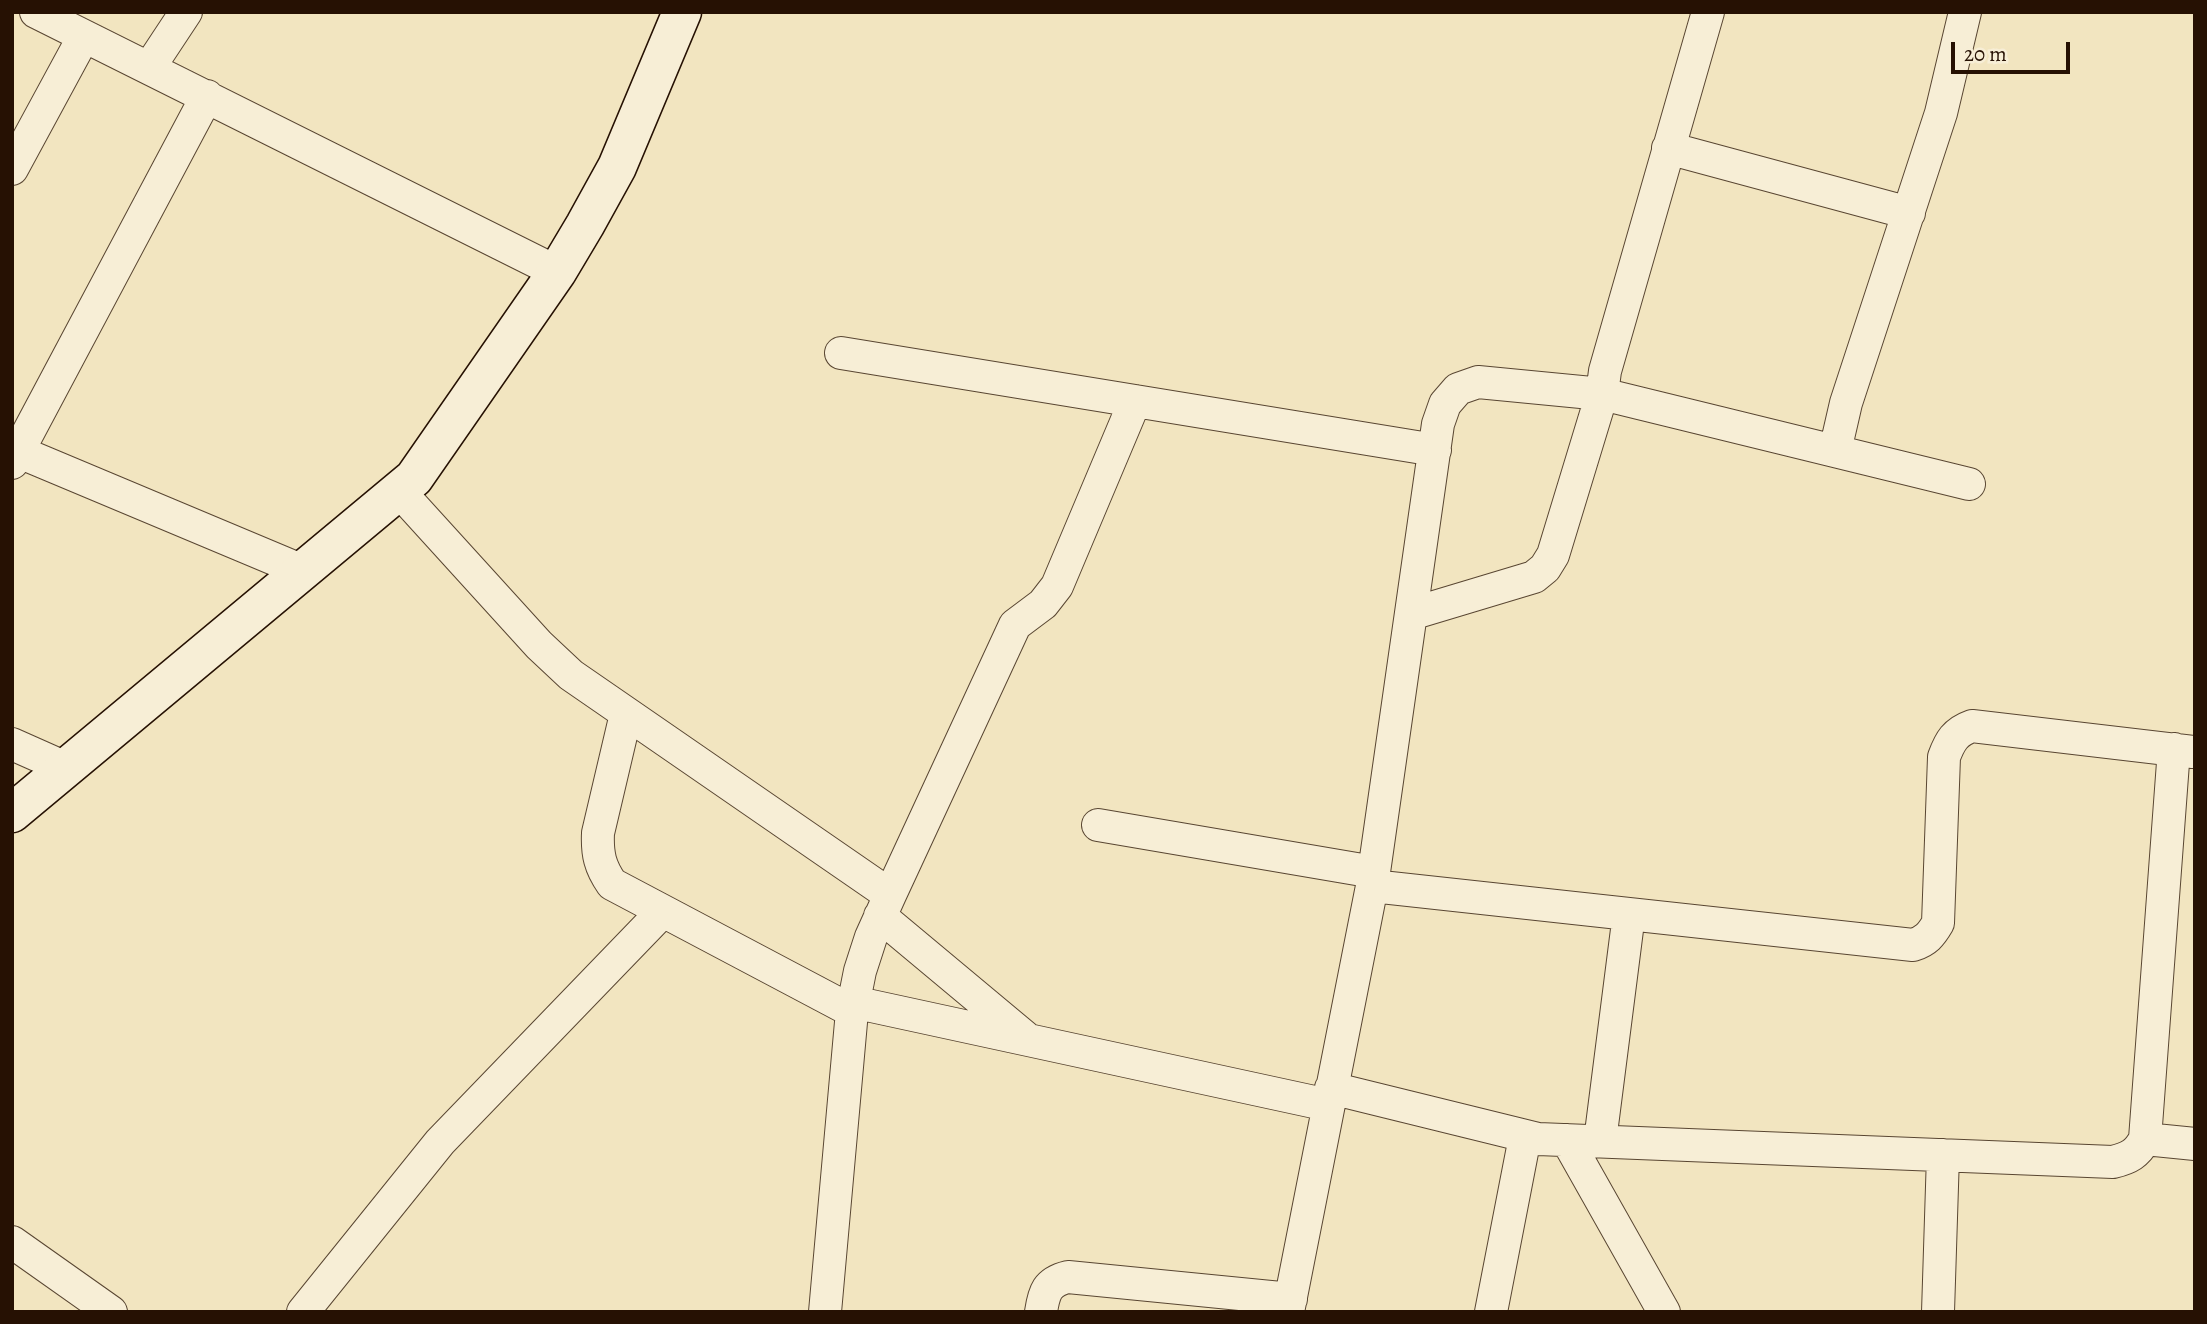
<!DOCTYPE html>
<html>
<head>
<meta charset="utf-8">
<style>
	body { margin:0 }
	#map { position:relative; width:2207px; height:1324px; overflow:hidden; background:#f2e5c0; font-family:Alegreya,serif }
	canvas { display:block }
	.frame { position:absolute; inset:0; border:14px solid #261103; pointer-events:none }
	.scale { position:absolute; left:1951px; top:42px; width:119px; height:32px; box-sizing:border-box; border:4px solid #261103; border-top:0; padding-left:9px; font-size:21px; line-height:24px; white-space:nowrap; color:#261103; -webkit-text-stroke:5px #f7eed6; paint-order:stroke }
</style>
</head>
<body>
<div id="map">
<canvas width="2207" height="1324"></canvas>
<div class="frame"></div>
<div class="scale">20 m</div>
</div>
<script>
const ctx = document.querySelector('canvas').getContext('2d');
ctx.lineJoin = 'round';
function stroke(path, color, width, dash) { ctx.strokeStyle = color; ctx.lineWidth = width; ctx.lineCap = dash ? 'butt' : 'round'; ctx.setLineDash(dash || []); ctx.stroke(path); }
const street = new Path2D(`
	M36,12L557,272
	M149,68L186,12
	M1668,148L1909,213
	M12,169L84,36
	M841,353L1435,450
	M12,449L303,571
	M1835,451L1846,403L1941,113L1965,12
	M12,463L207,96
	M399,491L539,645L571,675L890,895
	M1411,614L1534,577L1545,568L1553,555L1602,394L1605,371L1708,12
	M626,714L598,833C597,854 600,867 612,884L852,1011
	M12,744L66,768
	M1098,825L1374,872
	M1372,886L1913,945C1926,941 1931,935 1938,923L1944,757C1950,741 1955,732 1972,726L2193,752
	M880,916L1025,1037
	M853,1002L1328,1105
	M1331,1088L1538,1139L2113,1162C2129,1158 2137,1154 2145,1139L2174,749
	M2145,1139L2195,1144
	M1567,1140L1664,1312
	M1600,1141L1629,914
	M12,1242L111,1312
	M303,1312L440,1142L663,911
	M825,1312L852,1011L860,971L871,937L890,895L1015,625L1043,604L1057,586L1135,401
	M1041,1312C1044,1292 1047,1282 1068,1277L1291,1299
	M1288,1312L1372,886L1438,424L1445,404L1458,389L1478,382L1602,394L1969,484
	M1491,1312L1525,1137
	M1938,1312L1943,1155`);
const secondary = new Path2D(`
	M12,813L414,478L557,272L585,225L617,167L682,12`);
stroke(street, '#594632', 34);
stroke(secondary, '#261103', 41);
stroke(street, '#f7eed6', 32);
stroke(secondary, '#f7eed6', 38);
</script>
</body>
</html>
